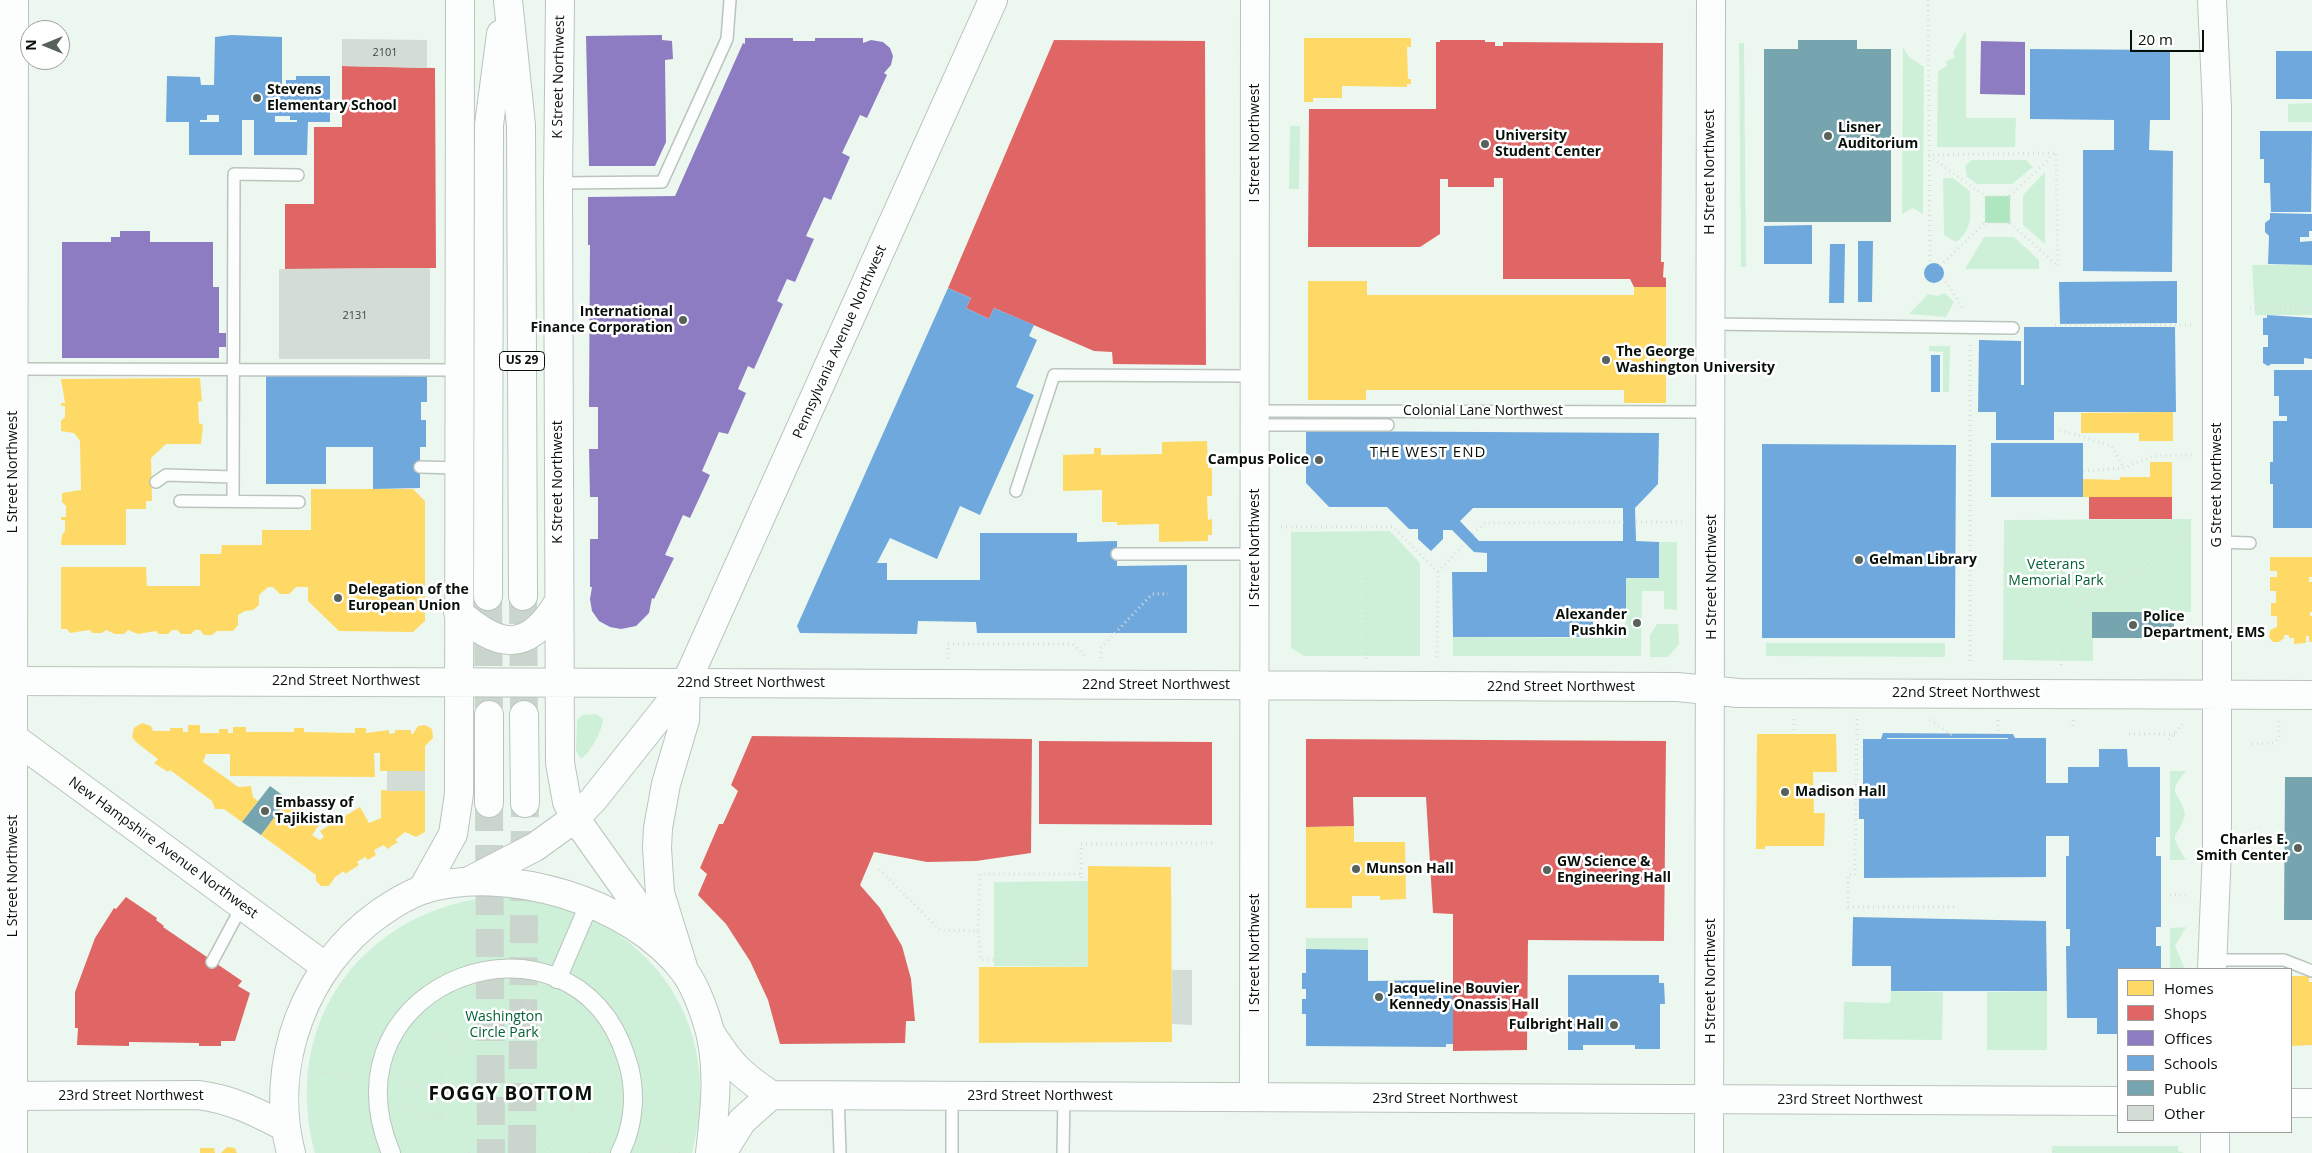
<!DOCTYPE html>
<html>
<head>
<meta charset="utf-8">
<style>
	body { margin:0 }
	#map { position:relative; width:2312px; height:1153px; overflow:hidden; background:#ecf8ef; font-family:"Open Sans",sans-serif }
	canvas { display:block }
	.legend { position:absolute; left:2117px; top:968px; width:175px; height:165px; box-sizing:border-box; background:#fff; border:1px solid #9c9f9d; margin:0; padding:6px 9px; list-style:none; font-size:15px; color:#08100a }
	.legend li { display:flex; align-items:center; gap:10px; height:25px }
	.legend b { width:25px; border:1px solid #9c9f9d }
	.north { position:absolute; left:20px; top:20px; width:50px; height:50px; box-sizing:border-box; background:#fff; border:1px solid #9c9f9d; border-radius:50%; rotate:270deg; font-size:14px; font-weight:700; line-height:20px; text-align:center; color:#08100a }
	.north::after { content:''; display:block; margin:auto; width:18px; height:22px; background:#58615a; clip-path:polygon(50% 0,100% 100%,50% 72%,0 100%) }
	.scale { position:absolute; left:2130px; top:30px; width:74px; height:22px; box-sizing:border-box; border:2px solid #08100a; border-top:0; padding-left:6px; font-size:15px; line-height:18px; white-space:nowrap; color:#08100a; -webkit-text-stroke:4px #fff; paint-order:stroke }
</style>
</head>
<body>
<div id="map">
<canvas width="2312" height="1153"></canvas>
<ul class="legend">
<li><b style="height:14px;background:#ffd966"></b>Homes</li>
<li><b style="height:14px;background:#e06666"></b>Shops</li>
<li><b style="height:14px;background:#8e7cc3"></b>Offices</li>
<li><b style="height:14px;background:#6fa8dc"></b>Schools</li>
<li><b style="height:14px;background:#76a5af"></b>Public</li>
<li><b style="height:14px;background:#d3dcd5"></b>Other</li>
</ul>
<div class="north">N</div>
<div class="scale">20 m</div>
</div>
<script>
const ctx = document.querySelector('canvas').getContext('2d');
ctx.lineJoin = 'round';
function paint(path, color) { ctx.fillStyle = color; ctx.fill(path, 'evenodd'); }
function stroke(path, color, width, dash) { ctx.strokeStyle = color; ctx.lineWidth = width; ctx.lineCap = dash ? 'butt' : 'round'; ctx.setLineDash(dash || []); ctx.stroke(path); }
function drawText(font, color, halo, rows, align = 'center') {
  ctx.font = font + ' "Open Sans",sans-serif'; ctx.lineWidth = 5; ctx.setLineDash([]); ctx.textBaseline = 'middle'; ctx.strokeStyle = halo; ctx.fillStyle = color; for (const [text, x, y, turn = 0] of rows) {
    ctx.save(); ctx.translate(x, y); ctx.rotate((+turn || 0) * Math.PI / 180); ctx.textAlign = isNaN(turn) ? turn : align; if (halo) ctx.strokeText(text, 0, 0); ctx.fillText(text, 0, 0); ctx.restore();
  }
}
paint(new Path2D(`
	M1966,31V118H2016L2015,147H1937L1938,71L1947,66L1946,61L1955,58L1953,52Z
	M1739,43H1744L1746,267H1741Z
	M1903,47L1909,57L1924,67L1923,214L1913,208L1902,214Z
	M2312,103V122H2288V104Z
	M1290,126H1300L1299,189H1289Z
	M1972,160H2026L2033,167L2012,184H1977L1967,177L1965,166Z
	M2045,172V244L2023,225V195Z
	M1943,178H1953L1970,191C1970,212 1974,229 1956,242L1944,235Z
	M1984,237H2014L2039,260V269H1965Z
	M2252,265H2312V315H2255Z
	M1945,293L1954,302L1946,317L1909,314L1928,294L1938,296Z
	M1929,346H1950L1949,392H1943V352L1929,351Z
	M2191,519V612H2093V661L2003,660L2004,520Z
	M1390,531L1420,563V656H1304L1291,648V532Z
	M1659,542H1677V610L1664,609V591H1642L1641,656H1453V637L1625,638L1626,578H1659Z
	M1657,624H1678L1679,644L1668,657H1650V635Z
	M1766,643H1945V657L1766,656Z
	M597,714L603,719C603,729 590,754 581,759L576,751L577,720L582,715Z
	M2170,771H2186C2164,797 2181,790 2185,815C2177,842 2167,829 2186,860H2170Z
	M1088,881V967L994,966V882Z
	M501,896C640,905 729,1016 692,1153H315C279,1020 366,906 501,896Z
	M2186,927L2175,946L2185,969H2170V928Z
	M1306,938H1368V950L1306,949Z
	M1891,991L1943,992L1942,1040L1843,1039L1844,1002L1890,1003Z
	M2047,991V1050H1987V992Z
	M2052,1146H2178V1151L2184,1153H2052Z`), '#cef0d8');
paint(new Path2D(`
	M1985,196H2010V223H1985Z`), '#aee6c0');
paint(new Path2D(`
	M1304,38H1411V47H1407L1408,79H1411V84H1407V87L1342,86V98H1313V102H1304Z
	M1308,281H1367V295H1634V287H1666V403H1624V390H1366V400H1308Z
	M200,378L202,401L198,402L199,423L203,425L201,444H166L151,458L152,501H146V509H126V545H61L62,535L65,531V520H61V517H66V506L62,502V493L81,490L80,441L74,433L61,431V421L65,417V406H61V403H65L61,379Z
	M2173,412V441H2139V433H2081V413Z
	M1207,441L1208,468H1212V496H1207L1208,520L1212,519V535H1208V541L1159,542V524L1117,525V522H1102V490L1063,491V455L1094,454V448H1101V455L1162,454V442Z
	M2150,462H2172V497H2083V479L2120,480V477H2150Z
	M311,489H413L425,501V621L413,632L339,631L308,601V587H296L289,594H280L273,587H268L259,595V605L253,610L245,611L238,615V625L233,631H217L212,635H204L200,630H195L191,634H181L177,630H172L168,634H159L156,631L138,634L128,630L124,634H115L106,630L102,633H93L89,630L70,633L67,629H61V567H146L147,586H200V554H221L222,545H262V530H311Z
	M2270,557H2312V577H2309V582H2312V612H2310V616H2312V642H2309V636H2306V643L2294,644V638H2289V635H2284V638L2279,642H2273L2269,637L2270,630L2277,627V616H2271V603H2276V591H2270V577H2277V571H2270Z
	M142,723L151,726L153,731H170V728H183V732H188V725H200V733H219V729H228V733H233V727H246V732H294V728H304V732L355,733V728H366V733L389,730V734L395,733V730H411V734H413L418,726L425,725L432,729L433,738L425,746V771H380V753H374L375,777L230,776V754H206L203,762L226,778L238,787L251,786L253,797L258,801L242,822L224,809H215L212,801L170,770L168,772L154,763L158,759L136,742L132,737L134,728Z
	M1757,734H1836L1837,772H1813L1814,813H1825L1824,846H1765V849H1756Z
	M381,790L425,791V832L416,837L405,832L395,840L398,842L387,849L384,845L374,850L376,855L368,860L365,857L357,862L359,865L345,874L344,871L335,877L329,886H321L316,881V875L261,835L288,799L321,822L312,835L320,840L324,837L320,831L360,807L369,823L381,818Z
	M1354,826V842H1405L1406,899L1380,900V896H1352V908H1306V827Z
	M1088,866L1171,867L1172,1042L979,1043V967H1088Z
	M2291,976H2309V982H2312V1045L2291,1046Z
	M227,1147L235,1148L237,1153H221Z
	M200,1148H214L215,1153H200Z`), '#ffd966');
paint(new Path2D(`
	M1054,40L1205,41L1206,365L1113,364L1112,352L1094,351L994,308L989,319L966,308L971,298L948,288Z
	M1440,40H1485V42H1495V46H1503V42L1663,43L1661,262H1664L1663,277L1666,278V287H1634L1630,279H1503V178H1494V187H1448V179H1440V234L1420,247H1308L1309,109H1436V42H1440Z
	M342,66L435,68L436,268L285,269V204H314V127H342Z
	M2089,497H2172V519H2089Z
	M752,736L1032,739L1031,853L976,861L927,862L874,852L860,885L880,908L902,946L911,979L915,1021H906L905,1043L780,1044L768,1000L750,961L726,924L698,895L707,874L700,868L719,824H723L738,791L731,785Z
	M1306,739L1666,741L1664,941L1528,940L1527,1050L1453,1051V914L1433,913L1426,797H1353L1354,826L1306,827Z
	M1039,741L1212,742V825L1039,824Z
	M126,897L157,918L156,920L164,926L163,927L242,981L238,986L250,993L235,1041H221V1046H199V1043L129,1042V1046L77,1045L78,1028H75V992L95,938L114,908L116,909Z`), '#e06666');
paint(new Path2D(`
	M662,35V40L672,41L673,59L665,60L666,142L655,166H589L586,36Z
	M745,38H793V41H815V38H863V43L871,40L883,42L890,48L893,56L891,65L884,73L887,75L867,118L860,115L842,153L850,157L831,200L824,197L806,236L814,239L795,282L787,279L777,301L783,304L754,369L748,366L738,389L746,393L728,434L719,432L702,471L710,475L690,518L683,515L665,555L674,558L654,599L652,598L649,613L636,626L621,629L610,627L599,621L592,611L590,599L592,587H590V539H598V497H590L589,449H598V407H589L590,245H588V197L675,196L743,43L745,44Z
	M1981,41L2025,42V95L1980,94Z
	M120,231H150V242H213V287H219V333H226V347H219V358H62V242H111V237H120Z`), '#8e7cc3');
paint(new Path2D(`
	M231,35L282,37V85H286V80H296V76H330V122H308L307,155H254V120H242V155H189V122H166L167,76L200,77L201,85H214L215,37ZM207,115H219V122H200V120H207ZM275,116H290V120H297V122H275Z
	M2030,49L2170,50V120H2150L2149,150L2173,151L2172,272L2083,271V150H2114V120L2030,119Z
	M2276,51H2312V99H2276Z
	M2260,131H2312L2311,212H2271L2270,183H2264V159H2260Z
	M2270,213L2312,214V231H2309V237H2300V242L2312,241V265L2268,264L2269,236L2265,232V223L2270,219Z
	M1812,225V264H1764V226Z
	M1858,241H1873L1872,302H1858Z
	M1830,244H1845L1844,303H1829Z
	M1924 273a10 10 0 1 1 20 0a10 10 0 1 1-20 0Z
	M2177,281V323L2060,324L2059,282Z
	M948,288L971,298L966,308L989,319L994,308L1034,325L1029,336L1037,340L1016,387L1034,395L980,515L960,506L937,559L890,538L877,563H887V580H980V533H1077V542L1117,541V566L1187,565V633H977L976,622L918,621L917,634L800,633L797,626Z
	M2267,315L2312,318V359L2304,358V364H2271L2268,366L2263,363V347H2268V335H2263V318H2267Z
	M2024,327H2175L2176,412H2054V440H1996V412H1978L1979,340L2021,341V385H2024Z
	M1931,355H1940V392H1931Z
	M2274,370H2312V528H2273V484H2270V462H2273V421H2287V416H2279V396H2274Z
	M266,375H427V402H421V420H426V447H420V488L373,489V447H326V484H266Z
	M1306,431L1659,433L1658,484L1635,508L1636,541L1659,542V578H1626V612H1593V637H1453L1452,572H1487V553L1474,552L1452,530H1443V539L1431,551L1418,539V529H1409L1387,507H1329L1306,483ZM1473,508H1623V541H1479L1460,521Z
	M1991,443H2083V497H1991Z
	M1762,444L1956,445L1955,638H1762Z
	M1883,733L2013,734L2015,738H2046V783H2068V767H2099V749H2127L2128,767H2160V837H2156V856H2161V927H2156V946H2161V969H2118V1034H2097V1018H2067L2066,946H2070V929H2066V856H2069V836H2046V877L1864,878V819H1859V797H1863V739H1881ZM1887,738H2008V739H1887Z
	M1853,917L2046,921L2047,991H1891V966H1852Z
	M1306,949L1368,950V981L1439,980V995H1453V1044H1446V1047L1306,1046V1014H1302V999H1306V989H1302V973H1306Z
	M1568,975H1659V983H1664L1665,1004H1660V1049H1635V1045H1583V1050H1568Z`), '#6fa8dc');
paint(new Path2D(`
	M1798,40H1857V49H1891V222H1764V49H1798Z
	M2092,612H2174V638H2092Z
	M2285,777H2312V920H2284Z
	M270,786L288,799L261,835L242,822Z`), '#76a5af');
paint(new Path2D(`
	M342,39L427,40V68L342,66Z
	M430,268V359H279V269Z
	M387,771H425V791H387Z
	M1172,970H1192V1025L1172,1024Z`), '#d3dcd5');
stroke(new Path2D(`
	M488,596L489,715
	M523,596L524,715
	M489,803L491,1153
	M522,1153L525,803`), '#cad5cd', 28, [28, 14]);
const service = new Path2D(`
	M558,183L662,182L727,39L730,0
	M1711,324L2013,328
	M14,369L458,370
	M1255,411L1711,412
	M1255,425H1388
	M420,467L458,468
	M156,482L166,475L233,477
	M1016,491L1054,375L1255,376
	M180,501L299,502
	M233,501L234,174L298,175
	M2217,542L2250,543
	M1117,554H1255
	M2212,960H2284L2312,971
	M212,962L242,906
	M838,1095L840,1153
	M952,1096V1153
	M1063,1153L1064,1096`);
const pedestrian = new Path2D(`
	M557,979L585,914
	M391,1153C318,979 573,891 626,1057C637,1088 635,1124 620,1153`);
const tertiary = new Path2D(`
	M686,683L1677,687L1738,693L2312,695
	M13,738L14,0
	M2212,969L2217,849V108L2212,0
	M1254,1097L1255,0
	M2215,1132V1153
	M1709,1153L1711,0`);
const secondary = new Path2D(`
	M3,730L326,967
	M13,738V1153`);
const primary = new Path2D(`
	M560,0L558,183L560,763L567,802L575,818L632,898L653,939
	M458,612C498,648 527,654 558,603
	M0,681L686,683
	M469,881L535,847L575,818L593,800L686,683L993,0
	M422,890L453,834L459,794L460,0
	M683,967L660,893L657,848L658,828L666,784L685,720L686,683
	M710,1032C731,1065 739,1073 771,1095L2118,1101
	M0,1096L198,1095C231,1099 256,1112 285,1127
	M2291,1103H2312
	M291,1153C268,1064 305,966 380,913C393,904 407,895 422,890C505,863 631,901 684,971C694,984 701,1003 706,1018C721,1061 715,1109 710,1153
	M722,1153L742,1121L771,1095`);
const trunk = new Path2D(`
	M508,0L521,125L523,596
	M488,596L489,125L501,34
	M489,715V803
	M524,715L525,803`);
stroke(service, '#bac4bd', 14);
stroke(pedestrian, '#bac4bd', 20);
stroke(tertiary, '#bac4bd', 30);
stroke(secondary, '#bac4bd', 30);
stroke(primary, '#bac4bd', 30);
stroke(trunk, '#bac4bd', 30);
stroke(new Path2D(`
	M1928,0L1930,264
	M1928,155L2056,153
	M1929,156L1985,196
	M2010,196L2055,153
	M2010,223L2058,266L2056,153
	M1940,266L1985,223H2010V196H1985V223
	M1943,277L1964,310
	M2250,308L2312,309
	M2055,325H2192
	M1970,345V662
	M2060,430L2112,446L2124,468
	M2083,471L2124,468L2153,456L2192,455
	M1636,522H1686
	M1281,527H1393L1438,572L1437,660
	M1473,534L1485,523L1624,522
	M1438,572L1465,543
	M1366,578V660
	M1101,658V648L1152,594H1168
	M948,659V644H1073L1086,657
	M2061,665L2066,638L2079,600L2127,579L2191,533
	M1794,719V734
	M1857,719L1855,875H1848V907H1954
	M1930,720L1952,735
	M1998,720V731
	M2073,720V728
	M2129,734H2176
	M2169,740L2185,721
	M2252,744L2273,743L2279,738V720
	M879,869L940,930L978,931L980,874H1081L1080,960H981L978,931
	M1081,874V844L1216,843
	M2170,895H2189
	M367,958L399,996
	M427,1025L454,1051
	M520,1029L531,994
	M545,1040L568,1012
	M312,1071L360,1078
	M401,1084L438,1088
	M572,1106L608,1125
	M404,1108L441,1119
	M646,1141L681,1153
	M469,1153C447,1140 437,1116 438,1092C438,1075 448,1056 460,1045C534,981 621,1102 541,1153
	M589,1153L600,1151`), '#dbdfdc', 3, [1, 4]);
stroke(service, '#fcfefd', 11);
stroke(pedestrian, '#fcfefd', 18);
stroke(tertiary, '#fcfefd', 28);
stroke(secondary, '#fcfefd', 28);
stroke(primary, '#fcfefd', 28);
stroke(trunk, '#fcfefd', 28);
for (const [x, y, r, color] of [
	[257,98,5,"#58615a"],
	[1828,136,5,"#58615a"],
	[1485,144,5,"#58615a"],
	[683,320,5,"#58615a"],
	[1606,360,5,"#58615a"],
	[1319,460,5,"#58615a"],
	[1859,560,5,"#58615a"],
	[338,598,5,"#58615a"],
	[1637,623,5,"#58615a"],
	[2133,625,5,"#58615a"],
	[1785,792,5,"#58615a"],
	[265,811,5,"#58615a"],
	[2298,848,5,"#58615a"],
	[1356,869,5,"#58615a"],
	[1547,870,5,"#58615a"],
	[1379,997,5,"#58615a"],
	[1614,1025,5,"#58615a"]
]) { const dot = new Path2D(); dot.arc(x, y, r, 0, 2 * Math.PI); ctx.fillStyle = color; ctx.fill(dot); stroke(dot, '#fff', 2); }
drawText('11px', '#3b433d', null, [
	["2101",385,53],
	["2131",355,316]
]);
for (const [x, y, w] of [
	[522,361,45]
]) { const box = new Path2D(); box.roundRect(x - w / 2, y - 9.5, w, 19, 4); ctx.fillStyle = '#fff'; ctx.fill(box); stroke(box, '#08100a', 1); }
drawText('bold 12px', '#08100a', null, [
	["US 29",522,361]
]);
drawText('14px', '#08100a', '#fff', [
	["K Street Northwest",559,77,-89],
	["I Street Northwest",1255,143,-90],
	["H Street Northwest",1710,172,-90],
	["Pennsylvania Avenue Northwest",840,342,-66],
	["Colonial Lane Northwest",1483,411],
	["L Street Northwest",13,472,-90],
	["K Street Northwest",558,482,-90],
	["G Street Northwest",2217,485,-90],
	["I Street Northwest",1255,548,-90],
	["H Street Northwest",1712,577,-90],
	["22nd Street Northwest",346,681],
	["22nd Street Northwest",751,683],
	["22nd Street Northwest",1156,685],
	["22nd Street Northwest",1561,687],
	["22nd Street Northwest",1966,693],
	["New Hampshire Avenue Northwest",163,848,36],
	["L Street Northwest",13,876,-90],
	["I Street Northwest",1255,953,-90],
	["H Street Northwest",1711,981,-90],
	["23rd Street Northwest",131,1096],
	["23rd Street Northwest",1040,1096],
	["23rd Street Northwest",1445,1099],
	["23rd Street Northwest",1850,1100]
]);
drawText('bold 14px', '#08100a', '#fff', [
	["Stevens",267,90],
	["Elementary School",267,106],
	["Lisner",1838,128],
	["Auditorium",1838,144],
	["University",1495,136],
	["Student Center",1495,152],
	["International",673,312,"right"],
	["Finance Corporation",673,328,"right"],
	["The George",1616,352],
	["Washington University",1616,368],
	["Campus Police",1309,460,"right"],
	["Gelman Library",1869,560],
	["Delegation of the",348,590],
	["European Union",348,606],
	["Alexander",1627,615,"right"],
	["Pushkin",1627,631,"right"],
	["Police",2143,617],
	["Department, EMS",2143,633],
	["Madison Hall",1795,792],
	["Embassy of",275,803],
	["Tajikistan",275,819],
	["Charles E.",2288,840,"right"],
	["Smith Center",2288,856,"right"],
	["GW Science &",1557,862],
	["Engineering Hall",1557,878],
	["Munson Hall",1366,869],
	["Jacqueline Bouvier",1389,989],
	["Kennedy Onassis Hall",1389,1005],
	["Fulbright Hall",1604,1025,"right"]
], 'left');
drawText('14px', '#066134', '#fff', [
	["Veterans",2056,565],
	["Memorial Park",2056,581],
	["Washington",504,1017],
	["Circle Park",504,1033]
]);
ctx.letterSpacing = '1px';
drawText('15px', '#08100a', '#fff', [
	["THE WEST END",1428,453]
]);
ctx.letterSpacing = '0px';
ctx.letterSpacing = '1px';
drawText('bold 19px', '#08100a', '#fff', [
	["FOGGY BOTTOM",511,1095]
]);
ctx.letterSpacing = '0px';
</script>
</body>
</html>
